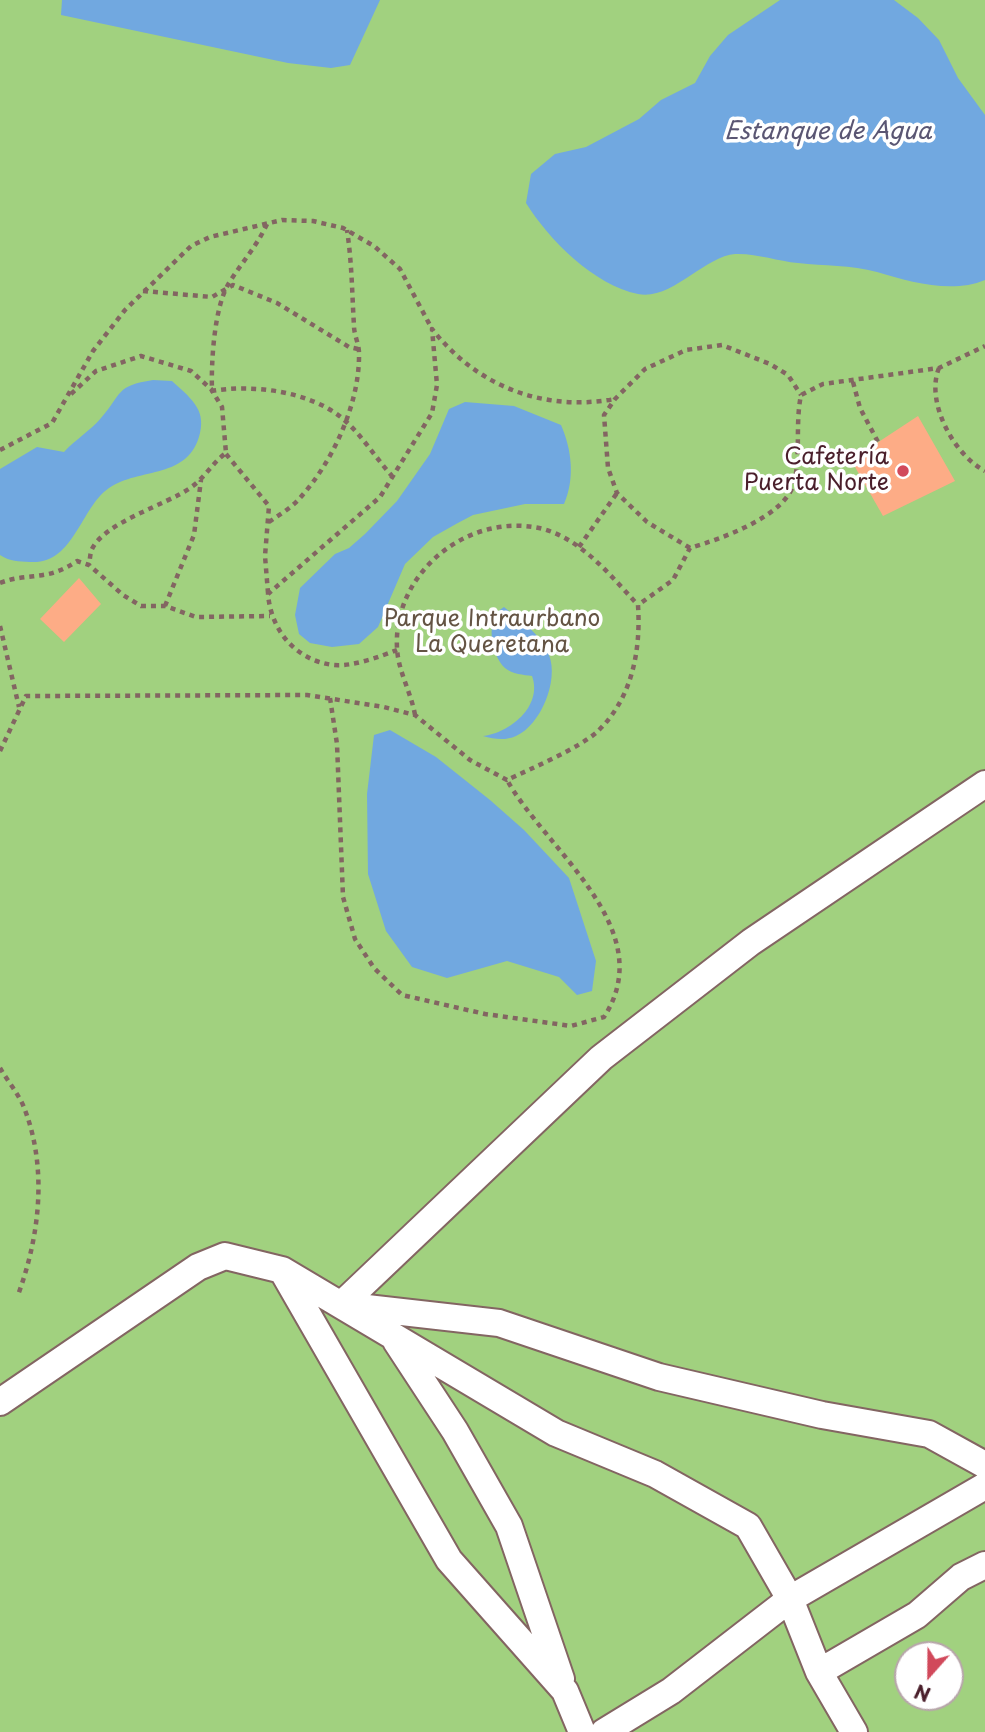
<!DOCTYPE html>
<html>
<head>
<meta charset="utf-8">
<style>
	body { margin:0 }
	#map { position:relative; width:985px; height:1732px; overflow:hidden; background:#ece6c8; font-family:"Playpen Sans",sans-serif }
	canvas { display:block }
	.north { position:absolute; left:894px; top:1641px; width:70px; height:70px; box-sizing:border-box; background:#fff; border:2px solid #b7a5aa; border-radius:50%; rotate:201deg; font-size:19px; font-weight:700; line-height:28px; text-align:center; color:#4a1f2b }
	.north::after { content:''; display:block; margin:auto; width:24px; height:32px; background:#d1495b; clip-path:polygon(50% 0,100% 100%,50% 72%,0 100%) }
</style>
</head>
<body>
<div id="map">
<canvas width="985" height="1732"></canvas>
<div class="north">N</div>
</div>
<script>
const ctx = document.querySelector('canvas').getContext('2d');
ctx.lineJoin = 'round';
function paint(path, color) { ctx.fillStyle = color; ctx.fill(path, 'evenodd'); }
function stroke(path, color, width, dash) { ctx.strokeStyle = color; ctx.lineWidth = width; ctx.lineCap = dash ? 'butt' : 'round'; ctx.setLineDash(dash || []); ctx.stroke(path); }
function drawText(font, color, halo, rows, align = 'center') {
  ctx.font = font + ' "Playpen Sans",sans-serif'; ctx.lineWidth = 7; ctx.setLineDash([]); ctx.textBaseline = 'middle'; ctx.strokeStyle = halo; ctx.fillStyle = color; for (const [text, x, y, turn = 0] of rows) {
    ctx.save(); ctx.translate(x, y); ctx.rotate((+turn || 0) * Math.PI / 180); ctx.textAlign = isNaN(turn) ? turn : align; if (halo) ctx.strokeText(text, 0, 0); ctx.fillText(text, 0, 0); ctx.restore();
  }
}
paint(new Path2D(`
	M0,0H985V1732H0ZM908,1655H950V1697H908Z`), '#a1d17f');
paint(new Path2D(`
	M62,0H380L350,65L331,68L288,63L61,15Z
	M780,0H894L918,18L939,40L958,78L985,115V280C952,294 910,282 877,272C851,265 824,266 798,263C777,261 756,253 735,254C705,256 671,301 638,294C594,285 549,240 526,203L531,174L555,154L586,147L639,119L661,100L695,83L710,56L728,35Z
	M153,380L172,381C189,397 206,408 200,433C189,480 140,467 109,488C80,508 74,565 30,562C18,561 11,562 0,555V469L37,447L64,452C75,440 91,430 101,418C123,393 115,386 153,380Z
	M465,402L514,406L561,425C572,450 575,479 564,504H525L473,515L456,524L433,537L405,564L378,627L359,644L332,647L310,643L299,634L295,615L300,588L335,554L349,548L365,534L397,501L430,454L449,409Z
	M504,607C520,620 541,634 549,655C559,680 541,725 516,736C505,741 494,739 483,736C510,733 543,706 532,676C524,675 512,674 505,668C490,654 485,618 504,607Z
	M390,730L436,757L490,800L524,830L569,878L596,961L592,991L577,995L559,977L507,961L447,978L412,967L386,931L368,874L367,794L374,735Z`), '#71a8e0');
paint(new Path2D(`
	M918,416L955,481L883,516L851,460Z
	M79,578L101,604L64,642L40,619Z`), '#fdac86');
const street = new Path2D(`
	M282,1270L449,1560L565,1691L582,1732
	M341,1305L601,1058L751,942L985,784
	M349,1306L499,1323L659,1377L822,1415L929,1434L985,1465
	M396,1341L455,1431L509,1526L561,1679
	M0,1402L198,1267L225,1256L282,1270L556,1433L655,1474L748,1526L790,1599L819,1672L854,1732
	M819,1672L917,1615L961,1577L985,1565
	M604,1732L671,1691L790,1599L985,1486`);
stroke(street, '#836562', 30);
stroke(new Path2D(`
	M267,224C257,246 242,262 229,283C214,307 211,363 212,391C252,384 309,391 342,418C361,434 375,457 392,476
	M143,291L212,297L233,285L277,303L349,347L358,349
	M939,368C925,402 954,455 985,471
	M853,382L860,408L878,442
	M71,394L96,371L141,356L191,371L211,389L222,407L226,453C212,463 205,478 190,488C166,505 105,522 92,549C90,553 90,560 89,565
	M0,450L52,423L93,351L125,310L191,246L210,237L282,220L313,221L343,228L374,246L400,269L432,329
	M226,454L269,506L265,556L268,593
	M269,522C279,515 291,508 299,499C333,462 360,403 359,353C359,344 354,335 354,326C352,294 352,263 347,230
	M579,547L617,493
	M690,548L647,522L617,493L608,468L604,415L615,399L645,369L686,350L722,345L770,364L788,375L801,395
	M0,583C28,572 47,582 77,561L89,565L123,595L141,606H165L196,617L270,616
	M165,606L194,535L201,480
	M0,626L19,707
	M397,650C379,657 352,667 333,665C295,660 271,630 268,594L380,497L432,413L437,385L432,329C477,386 542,412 615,399
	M330,698L337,744L343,897L355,939L374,968L402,995L485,1014L571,1026L604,1017C661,929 546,850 507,780
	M415,715C411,692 398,671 397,648C393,573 467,513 539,528C580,537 611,576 638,605
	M0,751L26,696L307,695L384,707L415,715L470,760L507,780C530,769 580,748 598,731C632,698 641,651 638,605L673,580L690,548C720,539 785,517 794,483C801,455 795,424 801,395L823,384L939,368L985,346
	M0,1068C7,1080 17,1092 23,1105C48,1166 40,1235 18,1295`), '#836562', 4.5, [5, 5]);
stroke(street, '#fff', 26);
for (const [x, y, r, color] of [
	[903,471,7,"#d1495b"]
]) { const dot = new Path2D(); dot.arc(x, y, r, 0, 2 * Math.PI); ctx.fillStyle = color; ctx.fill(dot); stroke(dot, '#fff', 2.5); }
drawText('23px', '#4a1f2b', '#fff', [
	["Cafetería",889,458],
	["Puerta Norte",889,484]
], 'right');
drawText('23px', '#645444', '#fff', [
	["Parque Intraurbano",492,620],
	["La Queretana",492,646]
]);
drawText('italic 24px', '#5a5673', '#fff', [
	["Estanque de Agua",828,132]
]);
</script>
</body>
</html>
